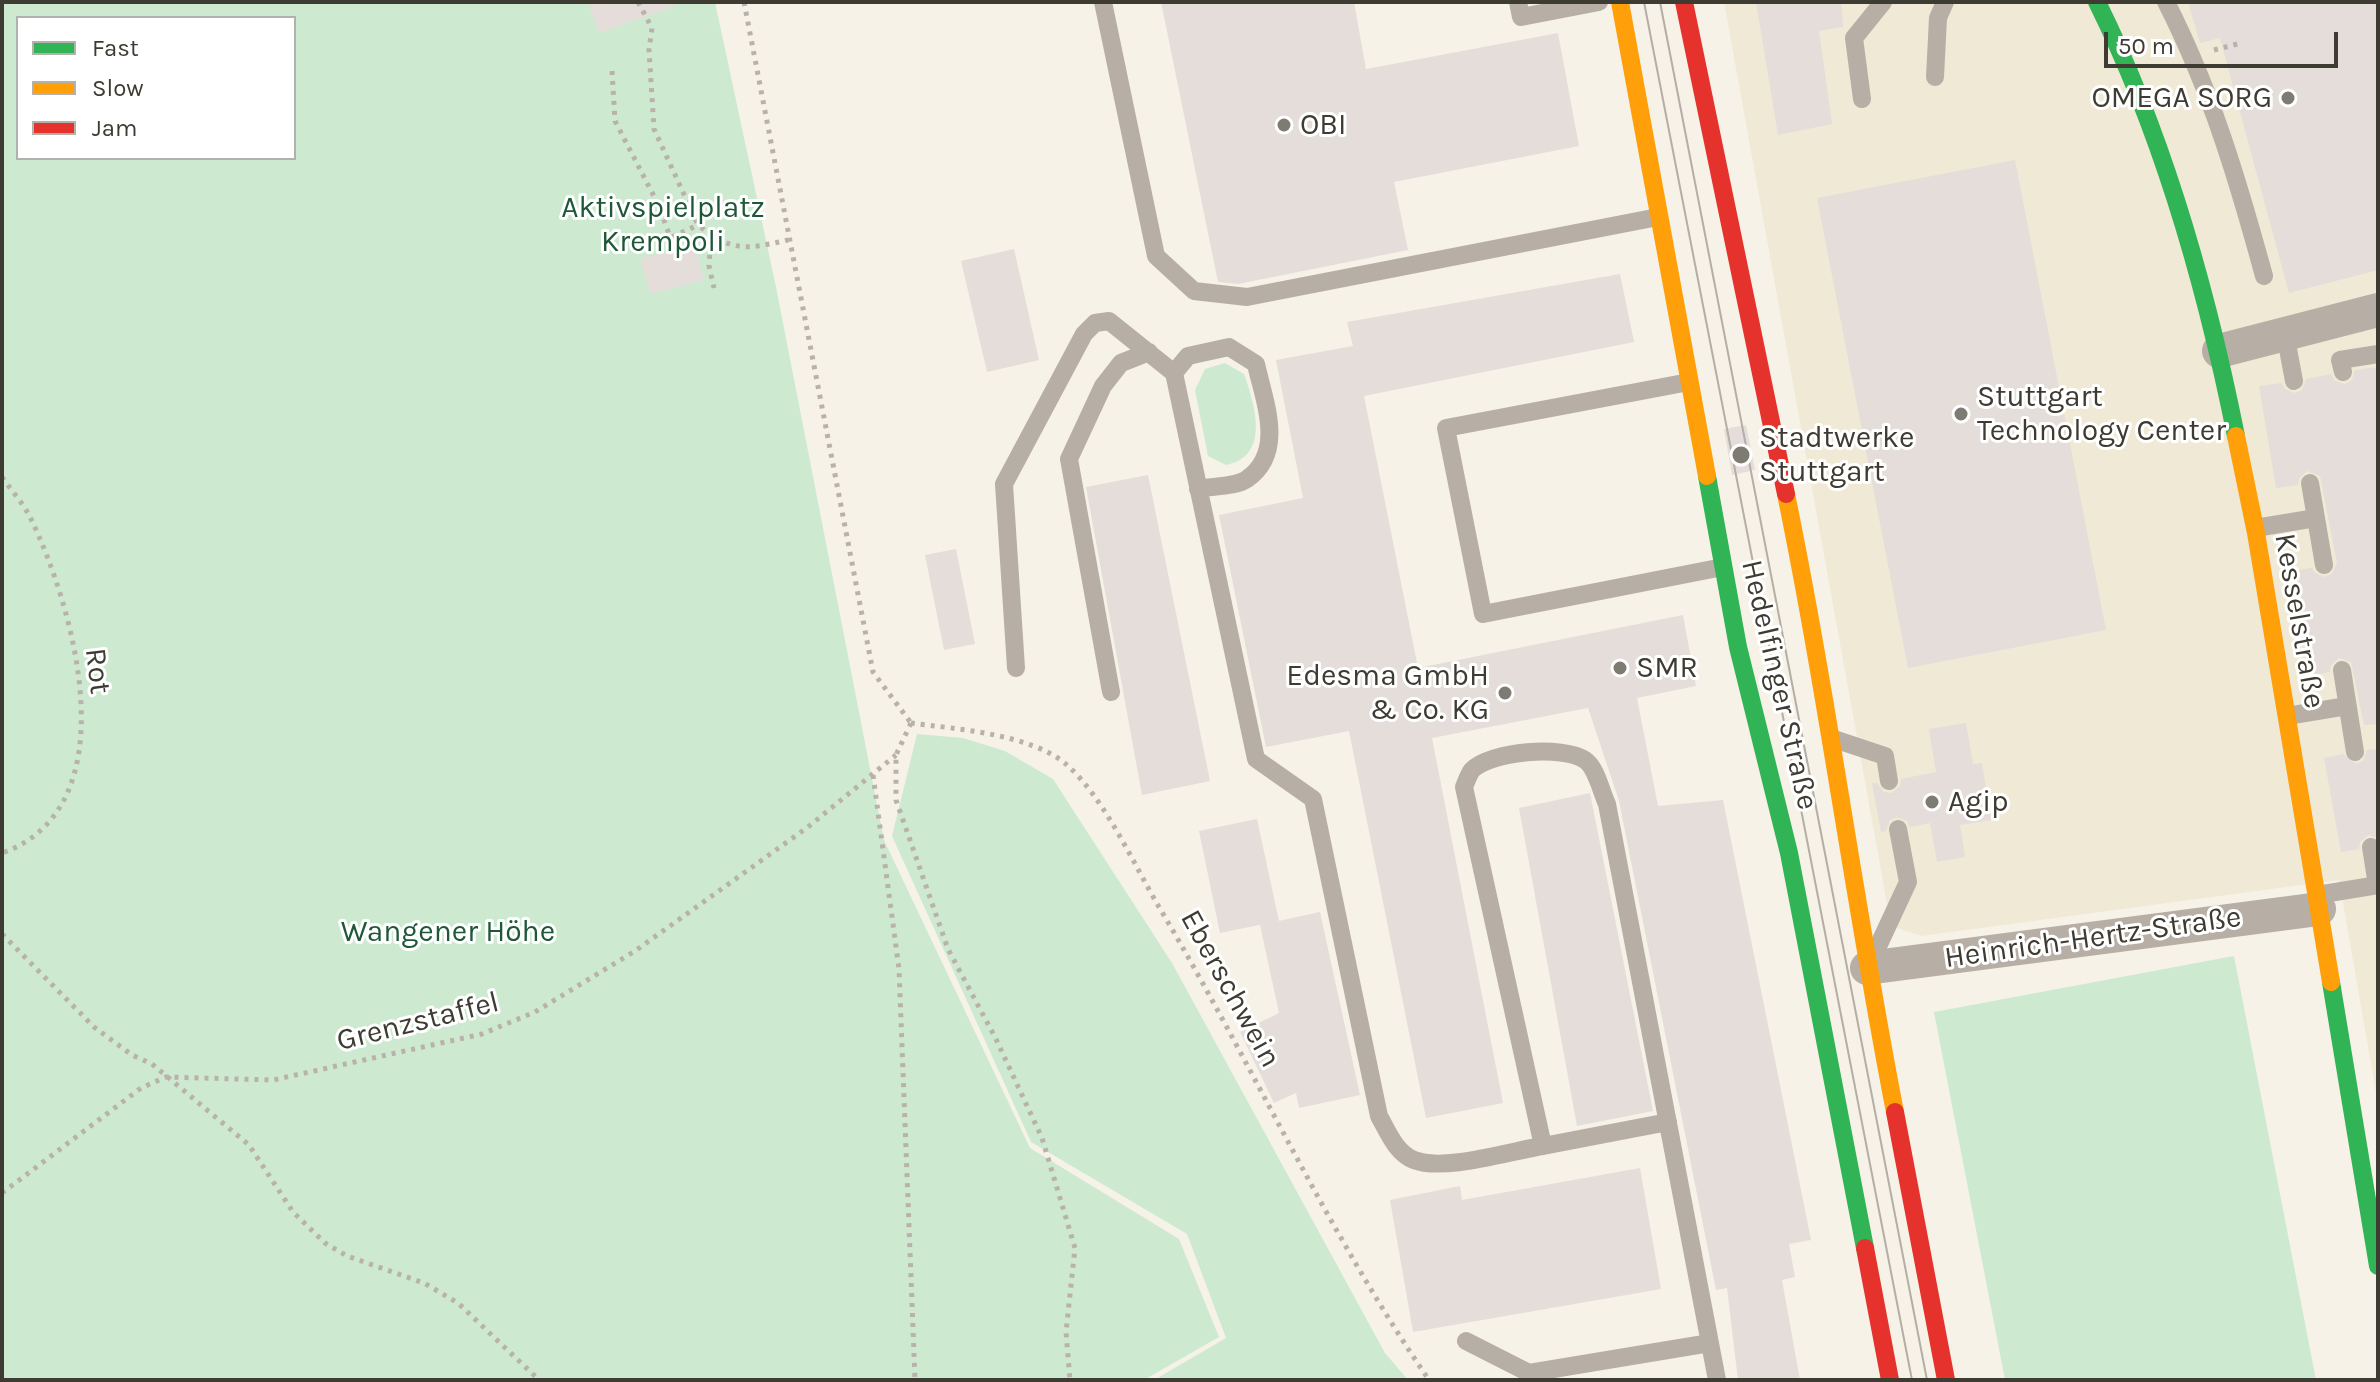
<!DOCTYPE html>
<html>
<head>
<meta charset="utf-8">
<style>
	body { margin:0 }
	#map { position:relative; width:2380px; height:1382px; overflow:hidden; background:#f6f2e7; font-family:Karla,sans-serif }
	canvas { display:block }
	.frame { position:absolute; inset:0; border:4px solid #3e3b33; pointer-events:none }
	.legend { position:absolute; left:16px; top:16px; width:280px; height:144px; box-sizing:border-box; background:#fff; border:2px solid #b2b1ad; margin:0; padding:10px 14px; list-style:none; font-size:24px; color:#3e3b33 }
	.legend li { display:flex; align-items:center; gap:16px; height:40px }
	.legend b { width:40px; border:2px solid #b2b1ad }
	.scale { position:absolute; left:2104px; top:32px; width:234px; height:36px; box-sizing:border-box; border:4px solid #3e3b33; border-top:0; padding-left:10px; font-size:24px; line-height:28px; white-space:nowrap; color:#3e3b33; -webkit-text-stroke:6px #fff; paint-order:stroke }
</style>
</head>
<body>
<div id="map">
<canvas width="2380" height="1382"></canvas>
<div class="frame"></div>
<ul class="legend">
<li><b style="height:10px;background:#30b455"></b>Fast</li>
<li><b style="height:10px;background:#ff9f0a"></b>Slow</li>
<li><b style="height:10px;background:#e5322d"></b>Jam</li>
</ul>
<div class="scale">50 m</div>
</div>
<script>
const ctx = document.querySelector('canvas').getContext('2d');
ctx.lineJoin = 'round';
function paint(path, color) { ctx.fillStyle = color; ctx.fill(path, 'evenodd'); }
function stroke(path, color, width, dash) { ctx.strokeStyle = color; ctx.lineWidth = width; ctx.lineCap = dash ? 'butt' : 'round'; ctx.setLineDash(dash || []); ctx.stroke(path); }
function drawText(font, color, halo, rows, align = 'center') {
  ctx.font = font + ' Karla,sans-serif'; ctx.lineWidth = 6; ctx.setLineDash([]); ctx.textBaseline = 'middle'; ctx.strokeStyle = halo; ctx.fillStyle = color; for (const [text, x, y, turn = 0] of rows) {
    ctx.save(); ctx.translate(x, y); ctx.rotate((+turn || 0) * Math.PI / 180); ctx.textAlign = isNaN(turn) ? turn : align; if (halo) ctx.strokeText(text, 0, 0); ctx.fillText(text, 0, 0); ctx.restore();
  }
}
paint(new Path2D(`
	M1724,2H2378V1104L2339,880L1921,936L1897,928L1890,920Z`), '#f0e9d5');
paint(new Path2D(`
	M2,2H715L776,287L884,840L1030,1148L1179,1239L1219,1337L1144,1380H2ZM18,18H294V158H18Z
	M1225,363L1244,374C1255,405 1271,456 1226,465L1208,456L1195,390L1205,369Z
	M917,734L963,738L1005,751L1053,779L1172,963L1385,1353L1408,1380H1154L1226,1338L1187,1234L1031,1142L892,836Z
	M2234,956L2316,1380H2005L1934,1012Z`), '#cdead1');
paint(new Path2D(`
	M588,2H675L676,6L599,33Z
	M1161,2H1354L1366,69L1558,33L1579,146L1394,182L1408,250L1238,284L1218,282Z
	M1756,2H1841L1843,27L1819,31L1832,124L1778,135Z
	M2188,2H2378V270L2289,293L2220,38L2200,43Z
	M2015,160L2106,630L1908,668L1817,198Z
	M695,245L704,280L650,294L640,259Z
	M1014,249L1039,360L987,372L961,261Z
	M1620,274L1634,342L1364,396L1418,668L1683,615L1696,686L1637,698L1658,806L1723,800L1811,1240L1789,1244L1795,1277L1782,1280L1800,1380H1738L1727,1288L1716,1290L1619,801L1588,708L1432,738L1503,1103L1426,1118L1349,731L1266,747L1219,515L1303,498L1276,360L1353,346L1347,322Z
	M2378,367V724L2364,725L2351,662L2339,658L2331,665L2330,672L2308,676L2291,571L2312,568L2315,573L2325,577L2332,574L2337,563L2320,476L2307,471L2299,478L2298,485L2276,488L2259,386L2282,383L2285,389L2295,393L2302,390L2306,379L2331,374L2335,381L2345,384L2352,380L2355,370Z
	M1746,425L1755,470L1732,475L1724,429Z
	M1148,475L1210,781L1142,795L1086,487Z
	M956,549L975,644L944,650L925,555Z
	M1966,723L1973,764L1982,763L1991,820L1960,825L1965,857L1937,862L1930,823L1910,827L1907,821L1897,817L1890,820L1886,831L1881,832L1872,783H1877L1884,792L1892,793L1900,786L1901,779L1936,772L1929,729Z
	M2378,749V838L2368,835L2360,842L2359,849L2341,852L2324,758L2343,754L2356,764L2363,761L2367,750Z
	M1590,793L1653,1111L1577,1126L1519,808Z
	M1257,819L1279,921L1220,933L1199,831Z
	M1320,912L1360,1095L1299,1108L1296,1093L1274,1103L1240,1032L1279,1013L1260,925Z
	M1640,1168L1661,1289L1413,1332L1390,1200L1460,1186L1462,1200Z`), '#e4ddda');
stroke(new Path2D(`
	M638,2L652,28L649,50L654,129L698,225C732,253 748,249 788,240
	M744,2L873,672L911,723
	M2214,50L2241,43
	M612,71L615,121L658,204L675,250
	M711,235L709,266L714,288
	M672,237L698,225
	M2,477C11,490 23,503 30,517C74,607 131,807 2,853
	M911,723C956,729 1032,734 1067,765C1105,799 1133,863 1159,907C1252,1063 1326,1230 1429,1380
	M911,723L896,755V800L948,949L996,1039L1042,1138L1075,1248L1066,1332L1070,1380
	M873,775L899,969L915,1380
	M2,934L94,1027L132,1055L152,1064L249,1145L293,1212L325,1243L347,1256L424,1283L458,1303L539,1380
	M2,1193L141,1088L166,1077L273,1080L482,1034L535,1012L635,951L808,827L896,755`), '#b9b2ab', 5, [4, 6]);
stroke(new Path2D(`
	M1103,2L1156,256L1194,291L1247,297L1658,217
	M1518,2L1521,17L1599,2
	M2166,2C2211,90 2238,181 2264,276
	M1935,77L1938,18L1945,2
	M1862,99L1854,38L1883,2
	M2285,333L2294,381
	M2343,372L2340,360L2378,354
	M1689,382L1446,428L1483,614L1723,567
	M2310,483L2324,565
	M1198,489C1212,486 1236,487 1247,479C1286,452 1264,401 1256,364L1229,347L1188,356L1174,373L1256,759L1313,799L1379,1116C1388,1132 1396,1153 1414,1160C1444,1172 1510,1151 1543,1146
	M2255,528L2316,518
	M1016,668L1004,484L1084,334L1095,323L1109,321L1174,373
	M2342,670L2355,752
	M1111,692L1069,459L1103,386L1121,363L1149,352
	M2287,716L2347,706
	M1831,738L1885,756L1889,781
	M2371,847L2377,885
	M2317,895L2378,885
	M1874,955L1908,882L1898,829
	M1668,1122L1543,1146L1464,787C1466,782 1469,774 1472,770C1491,751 1563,745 1585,760C1596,767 1601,791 1607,804L1717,1380
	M1466,1341L1529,1373L1710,1343`), '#b7afa6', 18);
stroke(new Path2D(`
	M2219,351L2378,310
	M1867,968L2319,909`), '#b7afa6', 34);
stroke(new Path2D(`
	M2097,2C2163,135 2207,291 2236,436
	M1707,476L1738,647L1789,853L1865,1248
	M2331,982L2378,1266`), '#30b455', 18);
stroke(new Path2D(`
	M1620,2L1707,476
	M2236,436L2256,533L2331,982
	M1786,494C1828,699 1855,907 1895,1112`), '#ff9f0a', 18);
stroke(new Path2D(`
	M1684,2L1786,494
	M1895,1112L1946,1380
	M1865,1248L1890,1380`), '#e5322d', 18);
stroke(new Path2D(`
	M1644,2L1912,1380
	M1660,2L1927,1380`), '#b5aea6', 2);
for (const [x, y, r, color] of [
	[2288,98,8,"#7e7b72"],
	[1284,125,8,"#7e7b72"],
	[1961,414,8,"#7e7b72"],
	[1741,455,10,"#7e7b72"],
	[1620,668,8,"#7e7b72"],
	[1505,693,8,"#7e7b72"],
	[1932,802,8,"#7e7b72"]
]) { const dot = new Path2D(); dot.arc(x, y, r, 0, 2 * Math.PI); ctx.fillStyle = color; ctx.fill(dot); stroke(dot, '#fff', 3); }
drawText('30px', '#3e3b33', '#fff', [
	["OMEGA SORG",2272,98,"right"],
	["OBI",1300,125],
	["Stuttgart",1977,397],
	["Technology Center",1977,431],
	["Stadtwerke",1759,438],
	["Stuttgart",1759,472],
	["SMR",1636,668],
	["Edesma GmbH",1489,676,"right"],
	["& Co. KG",1489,710,"right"],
	["Agip",1948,802]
], 'left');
drawText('30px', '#1f5839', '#fff', [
	["Aktivspielplatz",663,208],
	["Krempoli",663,242],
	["Wangener Höhe",448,932]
]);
drawText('30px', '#3e3b33', '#fff', [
	["Kesselstraße",2299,621,80],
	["Rot",97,671,83],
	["Hedelfinger Straße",1779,685,77],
	["Heinrich-Hertz-Straße",2093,938,-8],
	["Eberschwein",1230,989,61],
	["Grenzstaffel",418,1022,-14]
]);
</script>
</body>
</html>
